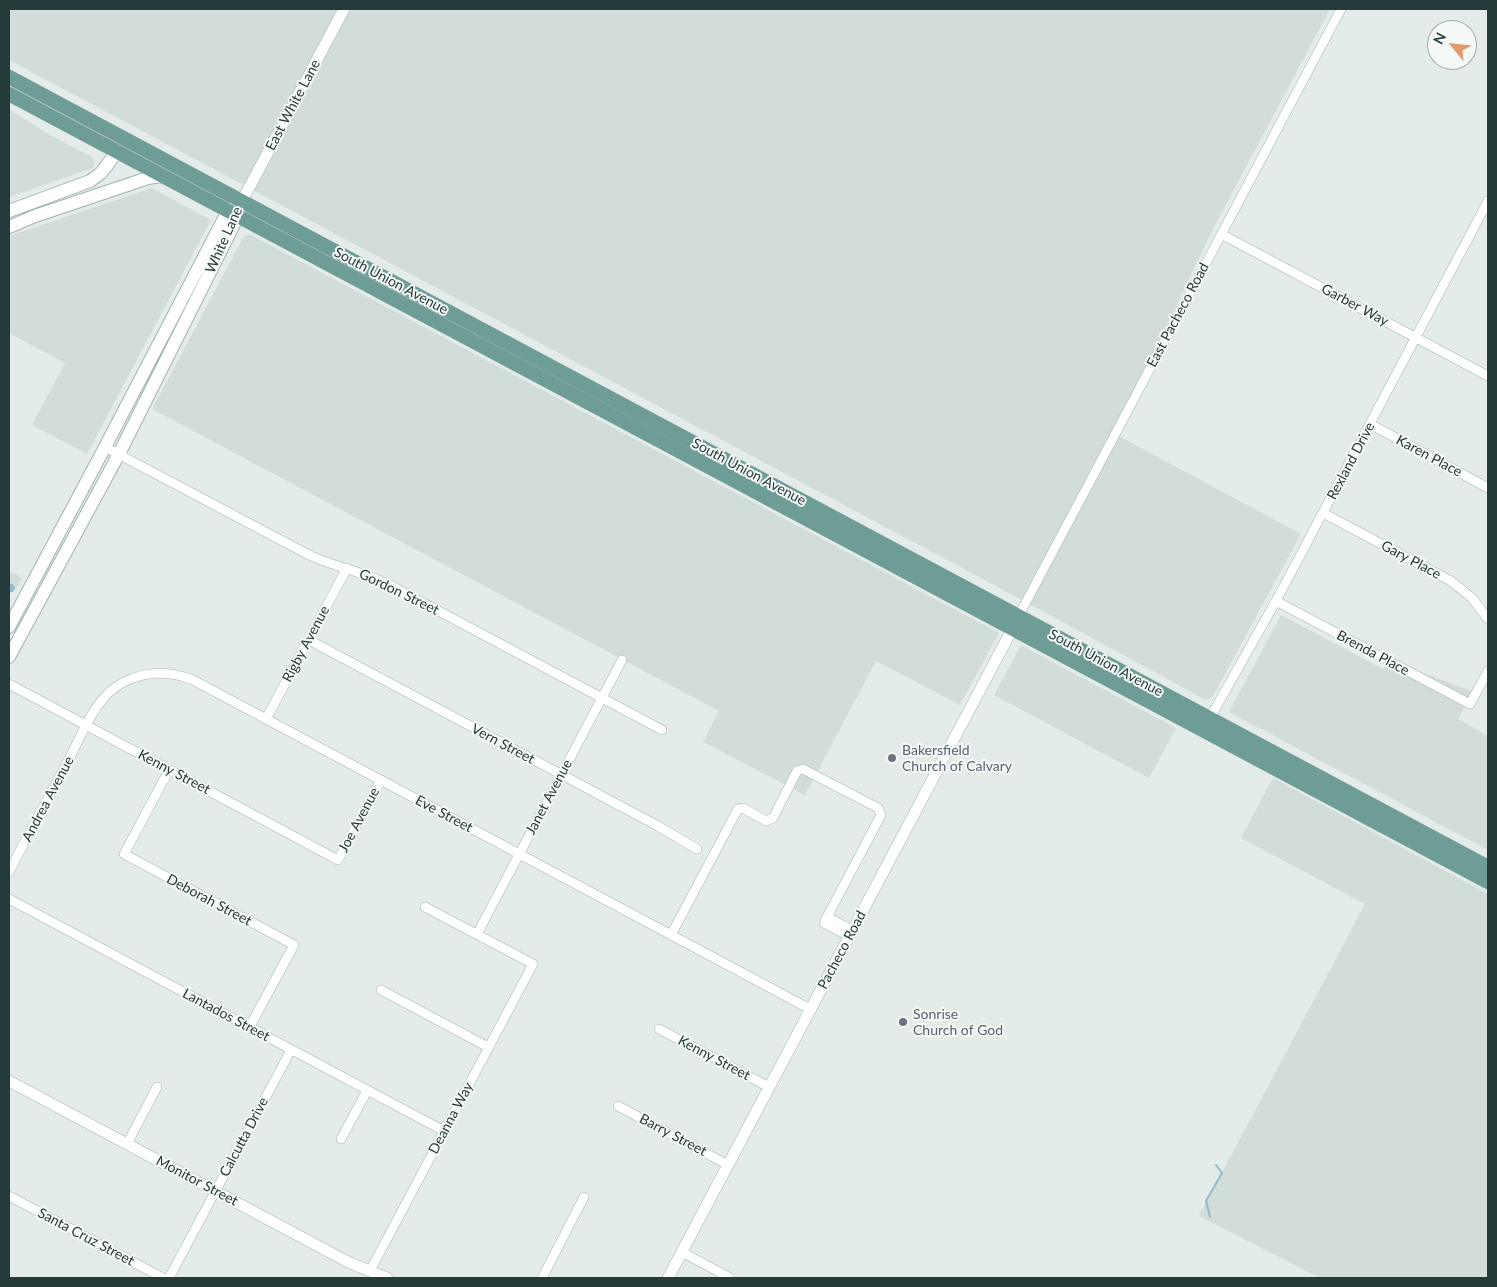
<!DOCTYPE html>
<html>
<head>
<meta charset="utf-8">
<style>
	body { margin:0 }
	#map { position:relative; width:1497px; height:1287px; overflow:hidden; background:#e4ece9; font-family:Lato,sans-serif }
	canvas { display:block }
	.frame { position:absolute; inset:0; border:10px solid #253b39; pointer-events:none }
	.north { position:absolute; left:1427px; top:20px; width:50px; height:50px; box-sizing:border-box; background:#f4f9f7; border:1px solid #a1adab; border-radius:50%; rotate:298deg; font-size:14px; font-weight:700; line-height:20px; text-align:center; color:#253b39 }
	.north::after { content:''; display:block; margin:auto; width:18px; height:22px; background:#e2996c; clip-path:polygon(50% 0,100% 100%,50% 72%,0 100%) }
</style>
</head>
<body>
<div id="map">
<canvas width="1497" height="1287"></canvas>
<div class="frame"></div>
<div class="north">N</div>
</div>
<script>
const ctx = document.querySelector('canvas').getContext('2d');
ctx.lineJoin = 'round';
function paint(path, color) { ctx.fillStyle = color; ctx.fill(path, 'evenodd'); }
function stroke(path, color, width, dash) { ctx.strokeStyle = color; ctx.lineWidth = width; ctx.lineCap = dash ? 'butt' : 'round'; ctx.setLineDash(dash || []); ctx.stroke(path); }
function drawText(font, color, halo, rows, align = 'center') {
  ctx.font = font + ' Lato,sans-serif'; ctx.lineWidth = 4; ctx.setLineDash([]); ctx.textBaseline = 'middle'; ctx.strokeStyle = halo; ctx.fillStyle = color; for (const [text, x, y, turn = 0] of rows) {
    ctx.save(); ctx.translate(x, y); ctx.rotate((+turn || 0) * Math.PI / 180); ctx.textAlign = isNaN(turn) ? turn : align; if (halo) ctx.strokeText(text, 0, 0); ctx.fillText(text, 0, 0); ctx.restore();
  }
}
paint(new Path2D(`
	M9,9H1330L1213,229L1115,434L1301,534L1213,696L1209,699H1204L1024,601L9,60Z
	M9,109L48,134L92,157L94,161V166L90,169L9,197Z
	M152,188L211,220L87,454L32,425L65,363L9,333V236Z
	M246,235H251L999,633L960,705L876,661L805,795L703,742L719,711L152,409L243,238Z
	M9,571L22,578L17,587L9,582Z
	M1281,615L1383,669L1388,660L1474,692L1458,719L1488,736V850L1229,712Z
	M1021,645L1176,728L1149,778L994,695Z
	M1273,778L1488,894V1278H1320L1199,1216L1365,904L1241,838Z`), '#d2dcd9');
stroke(new Path2D(`
	M1210,1217L1206,1201L1222,1173L1216,1165`), '#92baca', 2);
stroke(new Path2D(`
	M9,587L11,588`), '#92baca', 8);
const minor = new Path2D(`
	M1221,234L1488,376
	M1370,424L1488,488
	M105,447L311,556C336,567 363,572 388,584L662,730
	M1323,513L1451,581L1472,598L1488,619
	M1276,601L1470,704L1488,671
	M1017,619L1341,9
	M309,640L658,826L697,849
	M9,684L338,860L381,780
	M1210,718L1276,601L1488,201
	M266,719L347,568
	M169,770L124,854L294,945L249,1028
	M9,872C29,833 50,795 70,757C82,734 93,705 113,689C137,671 166,669 193,680L810,1009
	M9,899L444,1131
	M477,934L622,660
	M671,935L738,809L743,808L766,821L773,818L797,771L803,769L878,808L881,815L827,917
	M849,936L824,923L827,917L852,930
	M381,990L488,1047
	M659,1029L769,1087
	M618,1106L728,1165
	M341,1139L367,1091
	M127,1144L157,1087
	M9,1196L163,1278
	M682,1252L730,1278
	M370,1271L533,964L425,907
	M169,1278L291,1050
	M542,1278L584,1197`);
const tertiary = new Path2D(`
	M242,201L344,9
	M9,1081L348,1262L387,1278
	M668,1278L1016,622`);
const secondary = new Path2D(`
	M9,211L90,181L101,173L117,152
	M9,227L35,216L148,178L162,176
	M9,627L105,447L228,211L236,205
	M9,657L119,454L238,216L242,201`);
const primary = new Path2D(`
	M9,77L1488,867
	M9,94L1488,882`);
stroke(minor, '#a7b3b1', 10);
stroke(tertiary, '#a7b3b1', 12);
stroke(secondary, '#a1b3af', 14);
stroke(primary, '#c2c8c8', 15);
stroke(minor, '#fff', 9);
stroke(tertiary, '#fff', 11);
stroke(secondary, '#fff', 12);
stroke(primary, '#6e9c97', 14);
for (const [x, y, r, color] of [
	[892,758,5,"#6b7280"],
	[903,1022,5,"#6b7280"]
]) { const dot = new Path2D(); dot.arc(x, y, r, 0, 2 * Math.PI); ctx.fillStyle = color; ctx.fill(dot); stroke(dot, '#f4f9f7', 2); }
drawText('14px', '#253b39', '#f4f9f7', [
	["East White Lane",293,105,-62],
	["White Lane",224,240,-66],
	["South Union Avenue",391,281,28],
	["Garber Way",1355,305,28],
	["East Pacheco Road",1178,315,-62],
	["Karen Place",1429,456,28],
	["Rexland Drive",1351,461,-62],
	["South Union Avenue",749,472,28],
	["Gary Place",1411,560,28],
	["Gordon Street",399,592,26],
	["Rigby Avenue",306,644,-62],
	["Brenda Place",1373,653,28],
	["South Union Avenue",1106,663,28],
	["Vern Street",503,744,28],
	["Kenny Street",174,772,28],
	["Janet Avenue",549,797,-62],
	["Andrea Avenue",48,799,-62],
	["Eve Street",444,814,28],
	["Joe Avenue",359,820,-62],
	["Deborah Street",209,900,28],
	["Pacheco Road",842,950,-62],
	["Lantados Street",226,1015,28],
	["Kenny Street",714,1058,28],
	["Deanna Way",451,1118,-62],
	["Barry Street",673,1135,28],
	["Calcutta Drive",244,1137,-62],
	["Monitor Street",197,1181,28],
	["Santa Cruz Street",86,1237,28]
]);
drawText('14px', '#5b616d', '#f4f9f7', [
	["Bakersfield",902,750],
	["Church of Calvary",902,766],
	["Sonrise",913,1014],
	["Church of God",913,1030]
], 'left');
</script>
</body>
</html>
